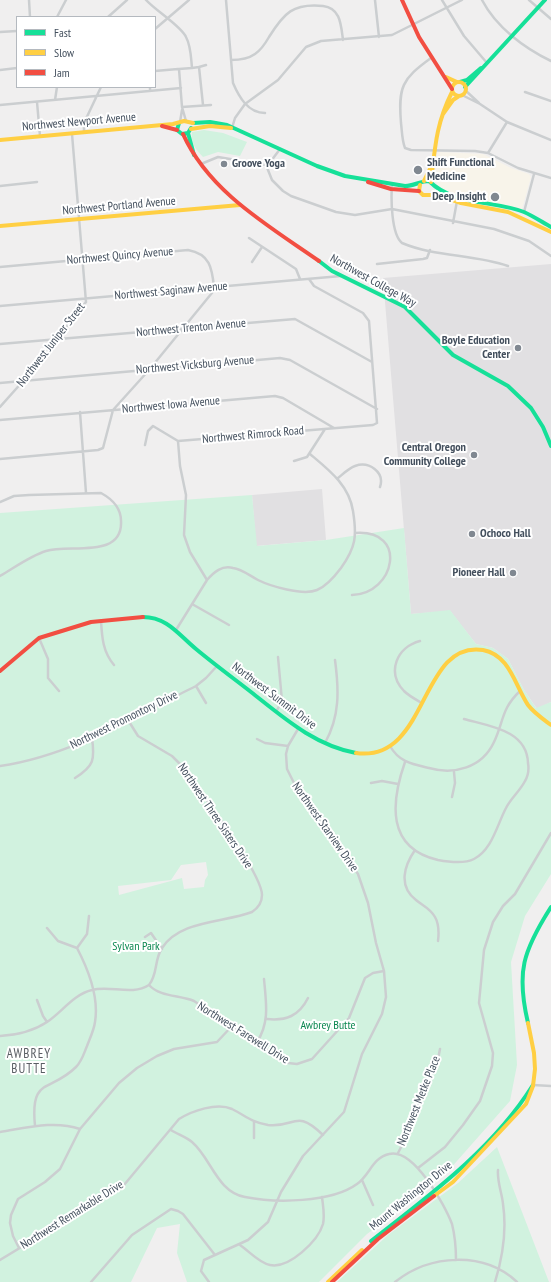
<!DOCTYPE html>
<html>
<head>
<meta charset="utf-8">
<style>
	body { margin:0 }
	#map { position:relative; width:551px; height:1282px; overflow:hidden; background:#f0efef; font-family:"PT Sans Narrow",sans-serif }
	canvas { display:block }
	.legend { position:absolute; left:16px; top:16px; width:140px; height:72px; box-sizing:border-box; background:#fff; border:1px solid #b4b9bf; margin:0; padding:5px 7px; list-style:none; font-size:12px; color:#44505e }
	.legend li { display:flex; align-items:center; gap:8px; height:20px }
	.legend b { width:20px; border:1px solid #b4b9bf }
</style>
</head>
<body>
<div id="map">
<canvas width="551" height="1282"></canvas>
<ul class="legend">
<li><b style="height:5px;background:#16e098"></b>Fast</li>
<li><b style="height:5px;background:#ffcf43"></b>Slow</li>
<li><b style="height:5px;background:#f24e42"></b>Jam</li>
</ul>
</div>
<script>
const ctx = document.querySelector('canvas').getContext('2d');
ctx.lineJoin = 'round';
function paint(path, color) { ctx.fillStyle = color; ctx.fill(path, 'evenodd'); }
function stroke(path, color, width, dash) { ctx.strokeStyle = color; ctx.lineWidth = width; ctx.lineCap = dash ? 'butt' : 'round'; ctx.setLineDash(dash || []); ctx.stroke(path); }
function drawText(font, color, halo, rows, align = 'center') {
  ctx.font = font + ' "PT Sans Narrow",sans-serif'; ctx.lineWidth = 4; ctx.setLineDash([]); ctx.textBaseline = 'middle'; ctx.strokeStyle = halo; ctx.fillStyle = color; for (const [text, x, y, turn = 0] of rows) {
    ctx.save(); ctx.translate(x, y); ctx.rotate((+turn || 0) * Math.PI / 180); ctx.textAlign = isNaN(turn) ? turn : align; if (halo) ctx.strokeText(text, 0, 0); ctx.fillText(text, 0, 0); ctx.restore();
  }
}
paint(new Path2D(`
	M439,152L483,154L511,168L529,174L531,177L522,209L459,196L442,189L437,185L435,178L437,154Z`), '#f8f4ea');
paint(new Path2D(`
	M551,264V702L537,709L524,690L508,659L493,648L476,644L450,611L411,614L383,278Z
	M322,489L326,540L256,546L252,495Z`), '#e1e0e2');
paint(new Path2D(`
	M204,130L223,133L247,142L240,156L218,152L203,157C196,150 190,142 192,132Z
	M252,495L257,546L326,540L404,528L411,614L450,610L476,644L493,648L508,659L524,690L536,708L551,702V874L525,916L511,962L517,1065L510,1101L449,1170L421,1194L367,1234L319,1282H187L177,1253L180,1224L157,1228L131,1282H0V513ZM206,862L208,875L205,880L204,887L184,889L182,878L119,895L118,886L171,880L181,865Z
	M497,1147L549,1282H337L388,1235L458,1183Z`), '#d1f2df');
stroke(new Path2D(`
	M29,0L30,17
	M146,0C156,11 181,26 186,37C191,46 191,58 192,68L179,69L182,107L186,121
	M226,0L233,83C239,97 248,113 265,113
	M375,0L379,37
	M442,0L464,36L487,63
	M482,0C496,27 524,48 551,61
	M529,0L551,19
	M57,17L66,0
	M108,17L127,0
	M155,29L189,0
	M0,32L17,31
	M431,58C402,79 398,87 401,123C402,131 402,141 405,148L411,150L475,151L488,153L518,168L551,178
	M231,60C240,60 248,59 255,54C261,50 265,44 269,37C284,13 293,3 323,6C341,8 341,26 343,40
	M199,67L206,65
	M192,68L199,67L203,105
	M0,70L17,68
	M155,71L178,69
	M150,87V91
	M465,90L479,103
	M525,92L551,101
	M462,95L480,104L507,122L551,140
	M55,100L57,87
	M37,102L40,136
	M0,105L181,88
	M182,107L211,105
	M180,122L182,110
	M232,128L235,118L245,104L278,80L306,47L321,41L392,35L462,0
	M84,132V123L101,87
	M488,153L507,122
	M201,164L218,157L266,165L271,161L280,149
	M266,165L272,180L283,191L291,196L336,212L355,215L392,209L494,229L529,241L551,256
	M392,184C391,198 391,234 402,243C435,257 474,254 508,266
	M0,186L37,182
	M524,212L534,174
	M453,223L457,201
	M249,238L296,269L300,279
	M252,262L262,247
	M377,264L423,259L427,258L430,250
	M0,267L188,250C210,254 212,268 214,287
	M0,306L341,276
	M0,344L295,319L372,362
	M0,383L280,358L290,360L377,409
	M0,407L24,380L86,302L72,134
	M80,412L86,493
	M0,420L275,396L283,398L334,428
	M178,441L180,466L186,495L184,535L190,552L207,580
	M145,445L148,431L153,426L178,441L373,425L377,423L369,321L363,313L314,286L309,279
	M0,459L98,450L103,448L113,410L149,370L216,288
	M294,461L307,457L325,429
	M338,478C343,474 349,468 355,466C369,461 385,472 380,487
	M0,502L14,496L29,495L101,493C112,499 121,507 121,521C123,559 70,544 46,551C30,556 14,568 0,576
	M352,595C395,594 409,529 355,533
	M192,604L229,625
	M101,621C102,638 103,652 114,665
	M176,630L207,580C214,572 222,565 233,568C242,569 250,576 258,580C270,586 303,596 317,590C327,586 335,576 341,568C356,547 357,536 353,511C349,485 329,470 310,454
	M39,638L48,659V678L59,691
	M420,641C397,647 386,672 404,691C409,696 415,699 422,703
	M196,686L206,703
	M276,712L282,701L278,657
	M128,720L138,736L172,756L183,767C198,789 262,873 262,895C262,902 258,908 252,912C223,923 180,920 162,948C154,960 158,974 149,985
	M257,739L265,743L288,746
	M325,743C340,716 339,690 335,660
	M390,746C399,762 412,764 429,768C454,775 482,768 494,742C504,721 501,709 520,691
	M405,762C391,802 386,848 438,860C449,862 464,864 474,859C492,850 497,825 506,808C511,798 520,791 525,781C528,776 529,769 528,763C527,730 489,726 464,719
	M0,766C70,756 133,717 196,686L206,678L217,666
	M75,778C94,766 95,760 92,738
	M371,783L382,781L398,784
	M452,797L455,783L454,772
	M415,850C404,866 398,886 416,900C423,906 430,908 435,917C439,924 439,933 438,941
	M145,937L151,933L162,949
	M77,948L87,934L89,916
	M37,1000L43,1016L47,1022
	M267,1019C286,1021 299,1016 308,998
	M0,1036C17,1035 32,1032 47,1022C62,1012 74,994 92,990C110,985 132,996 149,985C160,997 179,995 194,1001L281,1059L288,1063L297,1064L312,1059L349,1018L365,978L373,973L384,971
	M257,1042C270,1022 266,1002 264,979
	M533,1085L551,1086
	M254,1122V1138
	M35,1126C30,1076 50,1093 76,1067C82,1061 84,1053 87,1046C90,1038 94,1030 95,1022C99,998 88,969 77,948L58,941L47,928
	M171,1130C177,1134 186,1137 192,1142C211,1158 217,1192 245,1197C275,1203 331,1203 357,1184C370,1175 372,1158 389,1154C413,1147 445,1205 452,1224C455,1236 456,1248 456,1260
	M0,1132C26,1128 54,1120 80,1129
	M398,1153L413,1124L421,1094L438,1059L440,1049
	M418,1168L445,1147L463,1125L480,1101L492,1066L493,1053L479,1003L484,950L493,922L503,906L515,894L551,833
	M362,1180L373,1205
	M240,1245C249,1251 259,1263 270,1265C289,1269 318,1241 323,1224C325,1215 323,1206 322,1197
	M19,1248L13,1236L10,1223L11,1215L18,1199L45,1182L60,1169L80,1129L119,1083L137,1068L157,1056L174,1049L217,1042L232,1026
	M0,1260L124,1185L179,1119C192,1111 217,1102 232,1109C246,1116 251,1122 268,1125C296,1128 295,1108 323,1135
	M91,1282L132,1235L171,1209L178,1211L183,1214L215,1255
	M209,1282L201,1271L204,1260L248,1240L268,1222L281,1192L303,1156L344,1112L362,1054L382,1014L386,997L384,971L376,943L368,903L358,874L296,787L287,769L286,754L288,746L298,729
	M395,1282C430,1254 484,1251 517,1282
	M495,1282C503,1256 507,1231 503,1204C502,1193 497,1182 498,1170`), '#cbced0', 2.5);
stroke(new Path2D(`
	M460,82L467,80L481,68
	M465,87L545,0
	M179,123L177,130L182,134L188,133L191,128
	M193,123L210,122L227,125L317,166L345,176L405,186C414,186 420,181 429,181C454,206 493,200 524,212C533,216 542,222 551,227
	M188,133L194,155
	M319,261L332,271L405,307L453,355L508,386L531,408L543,427L551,446
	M143,617C167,617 179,635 196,649C214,664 233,678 251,692C284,718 314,745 356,753
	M528,1023C516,972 523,951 551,907
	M371,1241C430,1195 493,1149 533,1085`), '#16e098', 4);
stroke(new Path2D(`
	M446,77L457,82
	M452 89a7 7 0 1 1 14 0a7 7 0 1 1-14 0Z
	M443,114L453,100L459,96
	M191,129L210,126L231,128
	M0,140L173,124L184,121L193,123
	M424,181L432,165
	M431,182C435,147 436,124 452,92
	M420,185L419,191L423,195H438L461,203L508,212L551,232
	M0,226L240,205
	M356,753C429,763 419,640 483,650C510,655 515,686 528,705C534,713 543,719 551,725
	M434,1196L453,1182L526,1104L533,1086L535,1069L534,1053L528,1023
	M328,1282L362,1250`), '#ffcf43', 4);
stroke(new Path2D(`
	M402,0L419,37L452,89
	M162,126L177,130
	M183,134C209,192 269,226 319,261
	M368,182L391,189L419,191
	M0,671L39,638L91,622L143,617
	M332,1282L378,1239L434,1196`), '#f24e42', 4);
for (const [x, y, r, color] of [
	[224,164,4,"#808891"],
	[418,170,5,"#808891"],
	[495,197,5,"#808891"],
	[518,348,4,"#808891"],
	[474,455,4,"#808891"],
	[472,534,4,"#808891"],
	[513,573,4,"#808891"]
]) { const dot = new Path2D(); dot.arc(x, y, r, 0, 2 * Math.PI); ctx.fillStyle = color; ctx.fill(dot); stroke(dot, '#fff', 1.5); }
drawText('12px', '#44505e', '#fff', [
	["Northwest Newport Avenue",79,122,-5],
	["Northwest Portland Avenue",119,206,-5],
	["Northwest Quincy Avenue",120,256,-5],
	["Northwest College Way",373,281,29],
	["Northwest Saginaw Avenue",171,291,-5],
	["Northwest Trenton Avenue",191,328,-5],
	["Northwest Juniper Street",51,345,-52],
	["Northwest Vicksburg Avenue",195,365,-5],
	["Northwest Iowa Avenue",171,405,-5],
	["Northwest Rimrock Road",253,435,-5],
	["Northwest Summit Drive",274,696,37],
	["Northwest Promontory Drive",124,720,-26],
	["Northwest Three Sisters Drive",215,816,56],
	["Northwest Starview Drive",325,827,55],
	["Northwest Farewell Drive",243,1033,32],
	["Northwest Metke Place",419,1101,-68],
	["Mount Washington Drive",411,1196,-39],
	["Northwest Remarkable Drive",72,1215,-32]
]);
drawText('bold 12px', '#44505e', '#fff', [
	["Shift Functional",427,163,"left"],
	["Medicine",427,177,"left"],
	["Groove Yoga",232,164,"left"],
	["Deep Insight",486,197],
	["Boyle Education",510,341],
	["Center",510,355],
	["Central Oregon",466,448],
	["Community College",466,462],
	["Ochoco Hall",480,534,"left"],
	["Pioneer Hall",505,573]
], 'right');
drawText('12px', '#0c8851', '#fff', [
	["Sylvan Park",136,947],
	["Awbrey Butte",328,1026]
]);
ctx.letterSpacing = '1px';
drawText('13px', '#5a5e64', '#fff', [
	["AWBREY",29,1054],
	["BUTTE",29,1069]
]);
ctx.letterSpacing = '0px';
</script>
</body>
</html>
